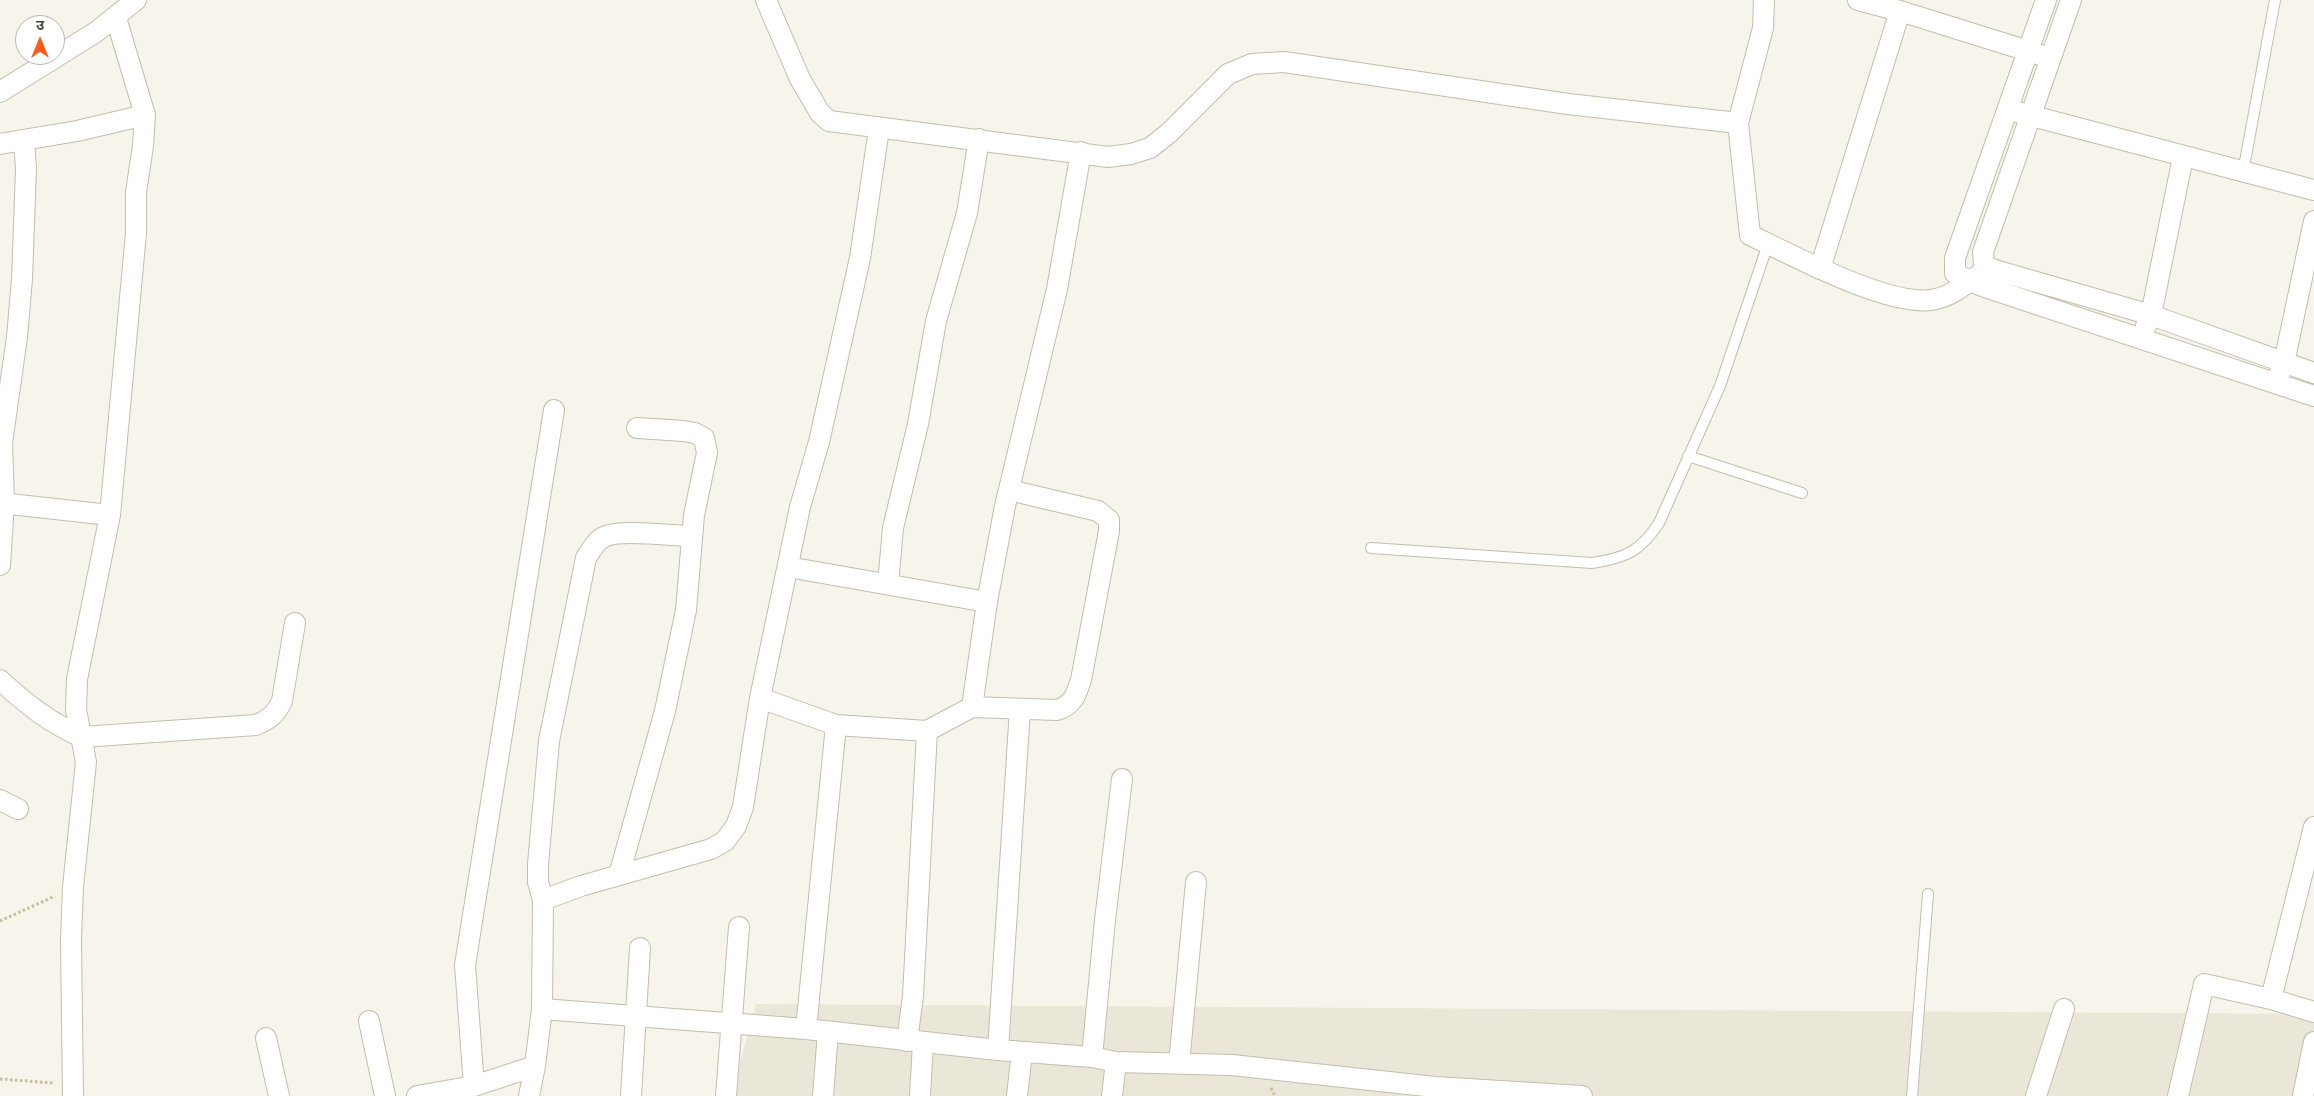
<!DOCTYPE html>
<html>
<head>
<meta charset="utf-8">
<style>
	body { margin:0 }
	#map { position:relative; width:2314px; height:1096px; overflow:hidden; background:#f6f4eb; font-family:Figtree,"Noto Sans Devanagari",sans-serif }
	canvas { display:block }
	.north { position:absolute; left:15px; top:15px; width:50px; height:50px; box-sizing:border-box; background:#fff; border:1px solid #b7b5af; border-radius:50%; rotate:0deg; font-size:14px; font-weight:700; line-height:20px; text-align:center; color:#4b4638 }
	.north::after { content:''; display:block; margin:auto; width:18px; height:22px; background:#ff5c19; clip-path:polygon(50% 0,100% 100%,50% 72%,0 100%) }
</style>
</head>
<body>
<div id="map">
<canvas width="2314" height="1096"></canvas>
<div class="north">उ</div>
</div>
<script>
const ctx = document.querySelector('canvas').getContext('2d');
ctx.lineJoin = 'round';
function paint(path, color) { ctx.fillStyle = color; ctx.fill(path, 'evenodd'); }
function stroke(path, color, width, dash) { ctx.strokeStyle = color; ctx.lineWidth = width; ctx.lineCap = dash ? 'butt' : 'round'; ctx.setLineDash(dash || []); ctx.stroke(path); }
paint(new Path2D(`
	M756,1004L2314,1014V1096H731Z`), '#ebe7d8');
const lane = new Path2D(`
	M2243,172L2275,0
	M1688,456L1802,493
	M1371,548L1592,563C1625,558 1640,552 1659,523L1720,386L1768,244
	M1912,1096L1928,894`);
const street = new Path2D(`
	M766,0L800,79L820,113L829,121L1108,157L1131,154L1150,148L1169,133L1228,74L1252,64L1284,62L1568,104L1738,123L1750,235C1792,255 1894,310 1936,299C1955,295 1973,278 1989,268
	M1858,0L1900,11
	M2046,0L1955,258V273L1969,281L1985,287L2314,396
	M2071,0L1983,252L1984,265L1995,270L2151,315L2314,373
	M116,18L145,115
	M0,92L96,32L136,0
	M2017,112L2314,190
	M1738,123L1763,28L1764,0
	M0,144L77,131L145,115L143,146L136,192V233L110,515L77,679L76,710L86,762L73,887L71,939L73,1096
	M1820,269L1900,11L2041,55
	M2146,326L2151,315L2183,157
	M2279,375L2284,363L2314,221
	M0,503L110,515
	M0,565L4,503L2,443L17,337L22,279L26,169L24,140
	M788,567L987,602L1005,506L1057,289L1081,152
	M888,584L893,528L918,424L936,321L967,213L979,139
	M0,680C26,704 50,723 82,737L256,725C270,719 276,714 282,701L295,623
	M760,698L836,725L927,731L972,707L1057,710C1073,705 1076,695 1081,680L1109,531V520L1098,511L1009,490
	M972,707L987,602
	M0,800L18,809
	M619,875L665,711L686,610L694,515L707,453L704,438L695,433L684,431L637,428
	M543,900L538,882V864L549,741L586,558C591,550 597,539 606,536C623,529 672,536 692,536
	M2271,999L2314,827
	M542,1009L806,1029L998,1050L1092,1057L1116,1062L1232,1065L1435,1087L1582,1096
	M369,1021L385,1096
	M806,1029L836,725
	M266,1038L279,1096
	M907,1041L913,996L927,731
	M998,1050L1020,709
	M1092,1057L1105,920L1122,779
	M1179,1064L1196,882
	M474,1086L465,965L554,410
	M417,1096L474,1086L535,1066L542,1009L543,900L581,886L711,849L725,841L736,826L743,807L760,698L800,507L819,442L860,258L879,129
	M529,1096L535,1066
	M631,1096L640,948
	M726,1096L739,927
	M823,1096L828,1032
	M920,1096L923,1043
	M1017,1096L1022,1052
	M1112,1096L1116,1062
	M2036,1096L2064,1009
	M2178,1096L2204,984L2271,999L2314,1012
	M2303,1096L2314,1042`);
stroke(lane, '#c3beac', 12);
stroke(street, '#c3beac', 22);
stroke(new Path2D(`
	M0,921L55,896
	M0,1079L54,1083
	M1271,1088L1275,1096`), '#c6bd9c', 3, [2.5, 2.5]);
stroke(lane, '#fff', 10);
stroke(street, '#fff', 20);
</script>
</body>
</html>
